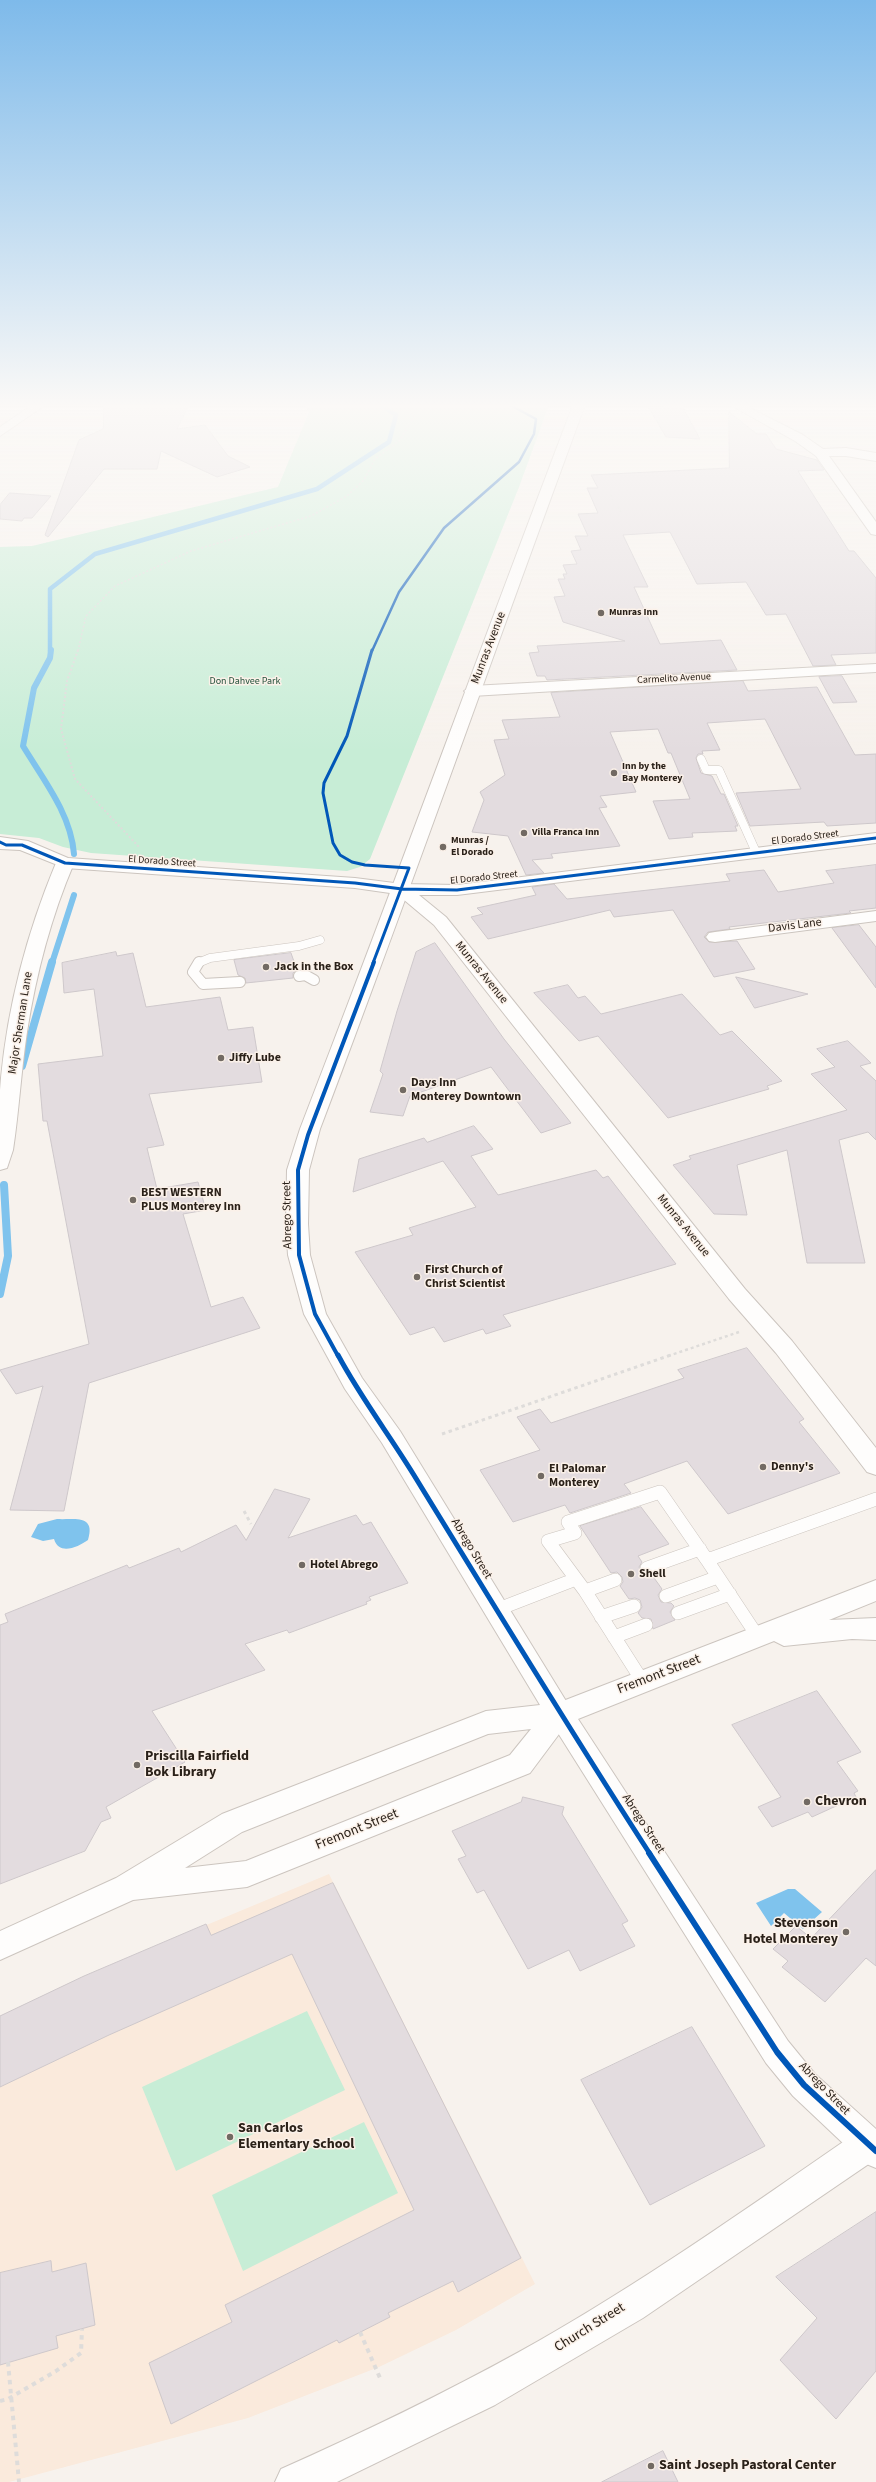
<!DOCTYPE html>
<html>
<head>
<meta charset="utf-8">
<style>
	body { margin:0 }
	canvas { display:block; background:#f7f2ed }
</style>
</head>
<body>
<canvas width="876" height="2482"></canvas>
<script>
const ctx = document.querySelector('canvas').getContext('2d');
ctx.lineJoin = 'round';
function paint(path, color) { ctx.fillStyle = color; ctx.fill(path, 'evenodd'); }
function stroke(path, color, width, dash) { ctx.strokeStyle = color; ctx.lineWidth = width; ctx.lineCap = dash ? 'butt' : 'round'; ctx.setLineDash(dash || []); ctx.stroke(path); }
function drawText(font, color, halo, rows, align = 'center') {
  ctx.font = font + ' "Source Sans 3",sans-serif'; ctx.lineWidth = 3; ctx.setLineDash([]); ctx.textBaseline = 'middle'; ctx.strokeStyle = halo; ctx.fillStyle = color; for (const [text, x, y, turn = 0] of rows) {
    ctx.save(); ctx.translate(x, y); ctx.rotate((+turn || 0) * Math.PI / 180); ctx.textAlign = isNaN(turn) ? turn : align; if (halo) ctx.strokeText(text, 0, 0); ctx.fillText(text, 0, 0); ctx.restore();
  }
}
paint(new Path2D(`
	M329,1874L535,2284L456,2330L379,2367L248,2418L9,2482H0V2016L84,1976Z`), '#faeadc');
paint(new Path2D(`
	M305,405H549L519,487L370,859L360,867L347,871L91,853L63,847L39,838L0,834V547L32,546L278,487L309,412Z
	M307,2011L345,2090L176,2171L142,2087Z
	M364,2122L398,2193L243,2271L212,2195Z`), '#c7edd6');
paint(new Path2D(`
	M57,1519C74,1520 96,1514 88,1540C78,1547 59,1556 54,1539L43,1541L31,1537L38,1524Z
	M788,1889H795L822,1912L803,1929L784,1913L771,1926L756,1903Z`), '#7fc3ed');
stroke(new Path2D(`
	M50,651V589L95,554L317,489L389,442L396,415L381,405`), '#7fc3ed', 4.5);
stroke(new Path2D(`
	M51,650L50,658L34,688L23,746C43,779 71,814 74,854
	M52,963L74,895`), '#7fc3ed', 6);
stroke(new Path2D(`
	M22,1066L52,962
	M0,1294L8,1256L4,1185`), '#7fc3ed', 8);
const building = new Path2D(`
	M104,405H189L177,429L205,425L228,456L250,467L217,477L161,451L157,469H104L48,537L45,535L79,440L103,429Z
	M682,406L700,439L666,437L649,408Z
	M729,412L757,434H766L776,449L817,460L824,470L798,471L849,551H854L876,578V653L831,655L836,665L813,666L786,614L766,615L746,582L697,584L670,532L623,535L648,587H634L660,644L721,640L737,670L547,680L545,676H537L529,653L539,652L537,646L625,641L563,622L554,597L565,596L558,579H565L563,574H567L563,565L577,564L571,551L581,550L575,536H588L578,514L598,513L587,488H598L591,475L729,468Z
	M10,493L51,496L32,518H24L22,521L0,519V505Z
	M842,676L857,702L833,703L819,677Z
	M743,681L748,691L817,687L855,755L876,754V823L827,826L824,822L750,826L736,793L801,789L765,719L707,723L720,750L702,751L703,754H698L696,758L701,773L712,776L721,794H724L738,826H735L737,831L692,833L693,837L669,839L653,801L690,799L671,753H668L658,729L610,732L636,792L600,796L607,807L599,808L620,846L551,854L553,858L532,860L544,873L526,875L508,836L472,832L484,800L480,792L505,775L494,740L509,739L502,720L560,717L551,693Z
	M876,865V908L849,911L851,913L729,927L730,929L708,932L704,937L709,942L737,941L755,969L714,977L673,910L614,917L610,910L488,939L471,917L483,914L477,908L536,895L532,887L554,884L567,899L730,881L726,874L764,870L778,892L834,883L826,871Z
	M859,925L876,947V988L832,928Z
	M435,943L504,1039L571,1123L541,1133L491,1067L410,1096L403,1116L370,1112L383,1074L380,1071L397,1011L416,952Z
	M116,952L117,956L133,953L146,1007L220,997L228,1030L253,1027L262,1082L149,1094L164,1145L147,1148L157,1189L198,1182L206,1210L183,1214L211,1307L243,1297L260,1328L89,1383L64,1511L10,1510L43,1386L16,1394L0,1370L89,1344L47,1121H43L38,1064L103,1056L94,989L64,993L62,963Z
	M291,953L297,970L293,973V978L246,983L245,978L238,975L234,960Z
	M736,977L808,994L755,1008Z
	M568,985L578,998L585,996L601,1014L682,994L720,1035L732,1031L782,1081L767,1086L769,1089L668,1118L598,1036L579,1041L534,993Z
	M848,1041L871,1063L860,1066L876,1081V1140L868,1132L839,1140L865,1263H807L787,1150L737,1165L747,1215L714,1214L673,1165L691,1159L689,1156L847,1110L811,1074L835,1067L817,1049Z
	M474,1126L493,1149L471,1156L498,1195L596,1170L603,1178L608,1176L676,1264L503,1315L511,1326L486,1334L483,1329L444,1342L434,1327L410,1335L355,1252L413,1235L409,1228L476,1207L443,1161L353,1192L359,1159L424,1138L427,1142Z
	M747,1348L804,1419L799,1422L840,1473L728,1514L687,1461L624,1484L631,1493L570,1513L565,1505L513,1522L480,1470L540,1450L517,1417L540,1409L551,1423L684,1378L678,1370Z
	M275,1489L310,1499L288,1538L356,1515L363,1525L371,1522L408,1583L369,1597L371,1600L366,1602L367,1604L289,1633L287,1630L245,1644L265,1670L152,1711L185,1762L106,1807L111,1818L101,1822L85,1851L0,1884V1625L8,1622L5,1614L127,1565L129,1568L179,1548L181,1552L236,1525L246,1540Z
	M641,1507L669,1544L638,1556L642,1562L639,1567L642,1574L652,1575L662,1589L658,1595L661,1602L671,1603L674,1606L670,1612L675,1620L653,1629L651,1619L642,1618L638,1613L642,1607L640,1600L635,1598L629,1599L620,1586L623,1582L622,1577L617,1572L611,1573L580,1526Z
	M817,1691L861,1752L837,1762L858,1791L854,1793L856,1797L812,1817L808,1812L772,1827L758,1807L781,1797L732,1725Z
	M523,1797L564,1807L562,1814L628,1921L622,1924L635,1946L580,1971L569,1950L528,1969L484,1890L477,1893L458,1859L466,1856L452,1831L521,1802Z
	M876,1870V1966L866,1958L825,2002L782,1967L788,1961L773,1949L796,1926L811,1938Z
	M333,1883L521,2258L458,2292L453,2281L388,2313L390,2317L339,2343L337,2340L171,2424L149,2363L232,2322L225,2305L414,2210L292,1954L109,2035L0,2087V2016L84,1976L206,1924L211,1935Z
	M692,2027L765,2146L650,2205L581,2080Z
	M876,2212V2371L836,2419L780,2360L817,2318L776,2277Z
	M51,2261L52,2272L86,2263L95,2325L56,2336L58,2348L0,2365V2273Z
	M663,2451L678,2482H602Z`);
paint(building, '#e3dcdf');
stroke(building, '#cec8cb', 1);
const laneFar2 = new Path2D(`
	M701,759L706,770H719L756,852
	M198,963L210,958L299,946L320,940`);
const laneFar1 = new Path2D(`
	M199,962L193,972L203,984L240,982
	M299,976L305,975L314,980`);
const lane = new Path2D(`
	M647,1568L700,1549
	M585,1591L615,1580
	M666,1596L718,1577
	M496,1610L576,1579
	M678,1613L730,1594
	M601,1617L634,1606
	M614,1637L646,1625
	M758,1637L707,1560L876,1499
	M643,1682L585,1591L548,1541L575,1533L568,1522L660,1492L707,1560`);
const street = new Path2D(`
	M32,405H45L0,436V427Z
	M730,405H744L803,435L823,449L846,448L876,453V461L846,456H829L876,522V535L871,534L816,456L795,441Z
	M876,664V672L472,696L464,691L472,686Z
	M65,858L71,859L74,863C51,917 36,974 27,1032C21,1071 19,1111 13,1150L7,1168L0,1170C0,1143 0,1116 0,1090C6,1012 26,935 56,863L59,859Z
	M876,911V921L715,942L709,941L706,937L709,933L715,932Z
	M868,2129L876,2132V2159L643,2318L495,2405L337,2482H275L281,2469C362,2433 441,2395 519,2352C636,2287 746,2209 856,2133Z`);
const secondary = new Path2D(`
	M876,833V843L457,895H419L446,917L745,1289L792,1341L876,1448V1475L867,1472L776,1353L729,1299L434,925L397,894L355,888L65,868L20,850L0,849V837L28,841L68,858L355,878L402,884L457,885Z
	M876,1580V1601L829,1620L876,1618V1640L852,1639L784,1646L774,1641L578,1719L788,2041L815,2074L876,2129V2168L864,2163L793,2096L766,2063L546,1714L550,1706Z`);
const primary = new Path2D(`
	M573,405H585C496,646 411,889 320,1129L309,1170L308,1224L310,1255L326,1314L362,1378L400,1431L574,1714L530,1773L247,1887L133,1900L0,1960V1931L116,1878L222,1814L486,1711L540,1705L382,1443L345,1389L304,1314L288,1255L286,1224L287,1170L300,1129C393,889 481,646 573,405ZM531,1729L510,1755L246,1861L185,1868L242,1832L488,1734Z`);
stroke(laneFar2, '#ccc5bf', 9);
stroke(laneFar1, '#ccc5bf', 12);
stroke(lane, '#ccc5bf', 14);
stroke(street, '#ccc5bf', 2);
stroke(secondary, '#ccc5bf', 2);
stroke(primary, '#ccc5bf', 2);
stroke(new Path2D(`
	M611,495L613,500
	M618,507L621,512
	M78,651L86,616L115,586L191,551L311,516L347,496L364,480L375,459L399,441L414,417L405,405
	M372,651L399,592L444,528L519,462L534,434L536,419L510,405`), '#dedcda', 1.5, [2, 2]);
stroke(new Path2D(`
	M78,650L67,681L61,729L75,779L139,847
	M353,862L340,855L333,843L323,793L324,783L347,736L372,650`), '#dedcda', 2, [2, 2]);
stroke(new Path2D(`
	M668,1356L739,1332`), '#dedcda', 2.5, [3, 3]);
stroke(new Path2D(`
	M442,1434L671,1355
	M244,1511L251,1524`), '#dedcda', 3, [3.5, 3.5]);
stroke(new Path2D(`
	M360,2332L380,2378
	M8,2362L19,2482
	M0,2401L8,2399L56,2371L81,2353L82,2329`), '#dedcda', 4, [4.5, 4.5]);
stroke(laneFar2, '#fefdfc', 8);
stroke(laneFar1, '#fefdfc', 10);
stroke(lane, '#fefdfc', 13);
paint(street, '#fefdfc');
paint(secondary, '#fefdfc');
paint(primary, '#fefdfc');
stroke(new Path2D(`
	M372,651L399,592L444,528L519,462L534,434L536,419L510,405`), '#0057b8', 2.5);
stroke(new Path2D(`
	M372,650L347,736L324,783L323,793L333,843L340,855L352,862L365,865L409,868L373,963
	M0,842L6,845H22L65,863L355,883L402,889L457,890L876,838`), '#0057b8', 3);
stroke(new Path2D(`
	M338,1356L315,1314L299,1255L298,1170L308,1135L374,962`), '#0057b8', 4);
stroke(new Path2D(`
	M338,1355C362,1400 394,1441 420,1485C496,1609 571,1732 650,1854`), '#0057b8', 5);
stroke(new Path2D(`
	M649,1853L777,2052L804,2085L876,2151`), '#0057b8', 6);
const sky = ctx.createLinearGradient(0, 0, 0, 752);
sky.addColorStop(0, '#7ebaea');
sky.addColorStop(0.54, '#fbf9f7');
sky.addColorStop(1, '#fbf9f700');
ctx.fillStyle = sky;
ctx.fillRect(0, 0, 876, 752);
for (const [x, y, r, color] of [
	[601,613,4,"#726a63"],
	[614,773,4,"#726a63"],
	[524,833,4,"#726a63"],
	[443,847,4,"#726a63"],
	[266,967,4,"#726a63"],
	[221,1058,4,"#726a63"],
	[403,1090,4,"#726a63"],
	[133,1200,4,"#726a63"],
	[417,1277,4,"#726a63"],
	[763,1467,4,"#726a63"],
	[541,1476,4,"#726a63"],
	[302,1565,4,"#726a63"],
	[631,1574,4,"#726a63"],
	[137,1765,4,"#726a63"],
	[807,1802,4,"#726a63"],
	[846,1932,4,"#726a63"],
	[230,2137,4,"#726a63"],
	[651,2466,4,"#726a63"]
]) { const dot = new Path2D(); dot.arc(x, y, r, 0, 2 * Math.PI); ctx.fillStyle = color; ctx.fill(dot); stroke(dot, '#fbf1e9', 1.5); }
drawText('bold 10px', '#2a2119', '#fbf1e9', [
	["Munras Inn",609,613],
	["Inn by the",622,767],
	["Bay Monterey",622,779],
	["Villa Franca Inn",532,833],
	["Munras /",451,841],
	["El Dorado",451,853]
], 'left');
drawText('10px', '#2a2119', '#fbf1e9', [
	["Carmelito Avenue",674,679,-3],
	["El Dorado Street",805,838,-7],
	["El Dorado Street",162,862,4],
	["El Dorado Street",484,878,-6]
]);
drawText('10px', '#23513b', '#fbf1e9', [
	["Don Dahvee Park",245,682]
]);
drawText('12px', '#2a2119', '#fbf1e9', [
	["Munras Avenue",489,648,-69],
	["Davis Lane",795,926,-7],
	["Munras Avenue",481,973,51],
	["Major Sherman Lane",21,1023,-81],
	["Abrego Street",288,1215,-91],
	["Munras Avenue",683,1226,51],
	["Abrego Street",471,1549,59],
	["Abrego Street",643,1824,57],
	["Abrego Street",824,2089,46]
]);
drawText('bold 12px', '#2a2119', '#fbf1e9', [
	["Jack in the Box",274,967],
	["Jiffy Lube",229,1058],
	["Days Inn",411,1083],
	["Monterey Downtown",411,1097],
	["BEST WESTERN",141,1193],
	["PLUS Monterey Inn",141,1207],
	["First Church of",425,1270],
	["Christ Scientist",425,1284],
	["Denny's",771,1467],
	["El Palomar",549,1469],
	["Monterey",549,1483],
	["Hotel Abrego",310,1565],
	["Shell",639,1574]
], 'left');
drawText('14px', '#2a2119', '#fbf1e9', [
	["Fremont Street",659,1675,-21],
	["Fremont Street",357,1830,-22],
	["Church Street",590,2328,-32]
]);
drawText('bold 14px', '#2a2119', '#fbf1e9', [
	["Priscilla Fairfield",145,1757],
	["Bok Library",145,1773],
	["Chevron",815,1802],
	["Stevenson",838,1924,"right"],
	["Hotel Monterey",838,1940,"right"],
	["San Carlos",238,2129],
	["Elementary School",238,2145],
	["Saint Joseph Pastoral Center",659,2466]
], 'left');
</script>
</body>
</html>
